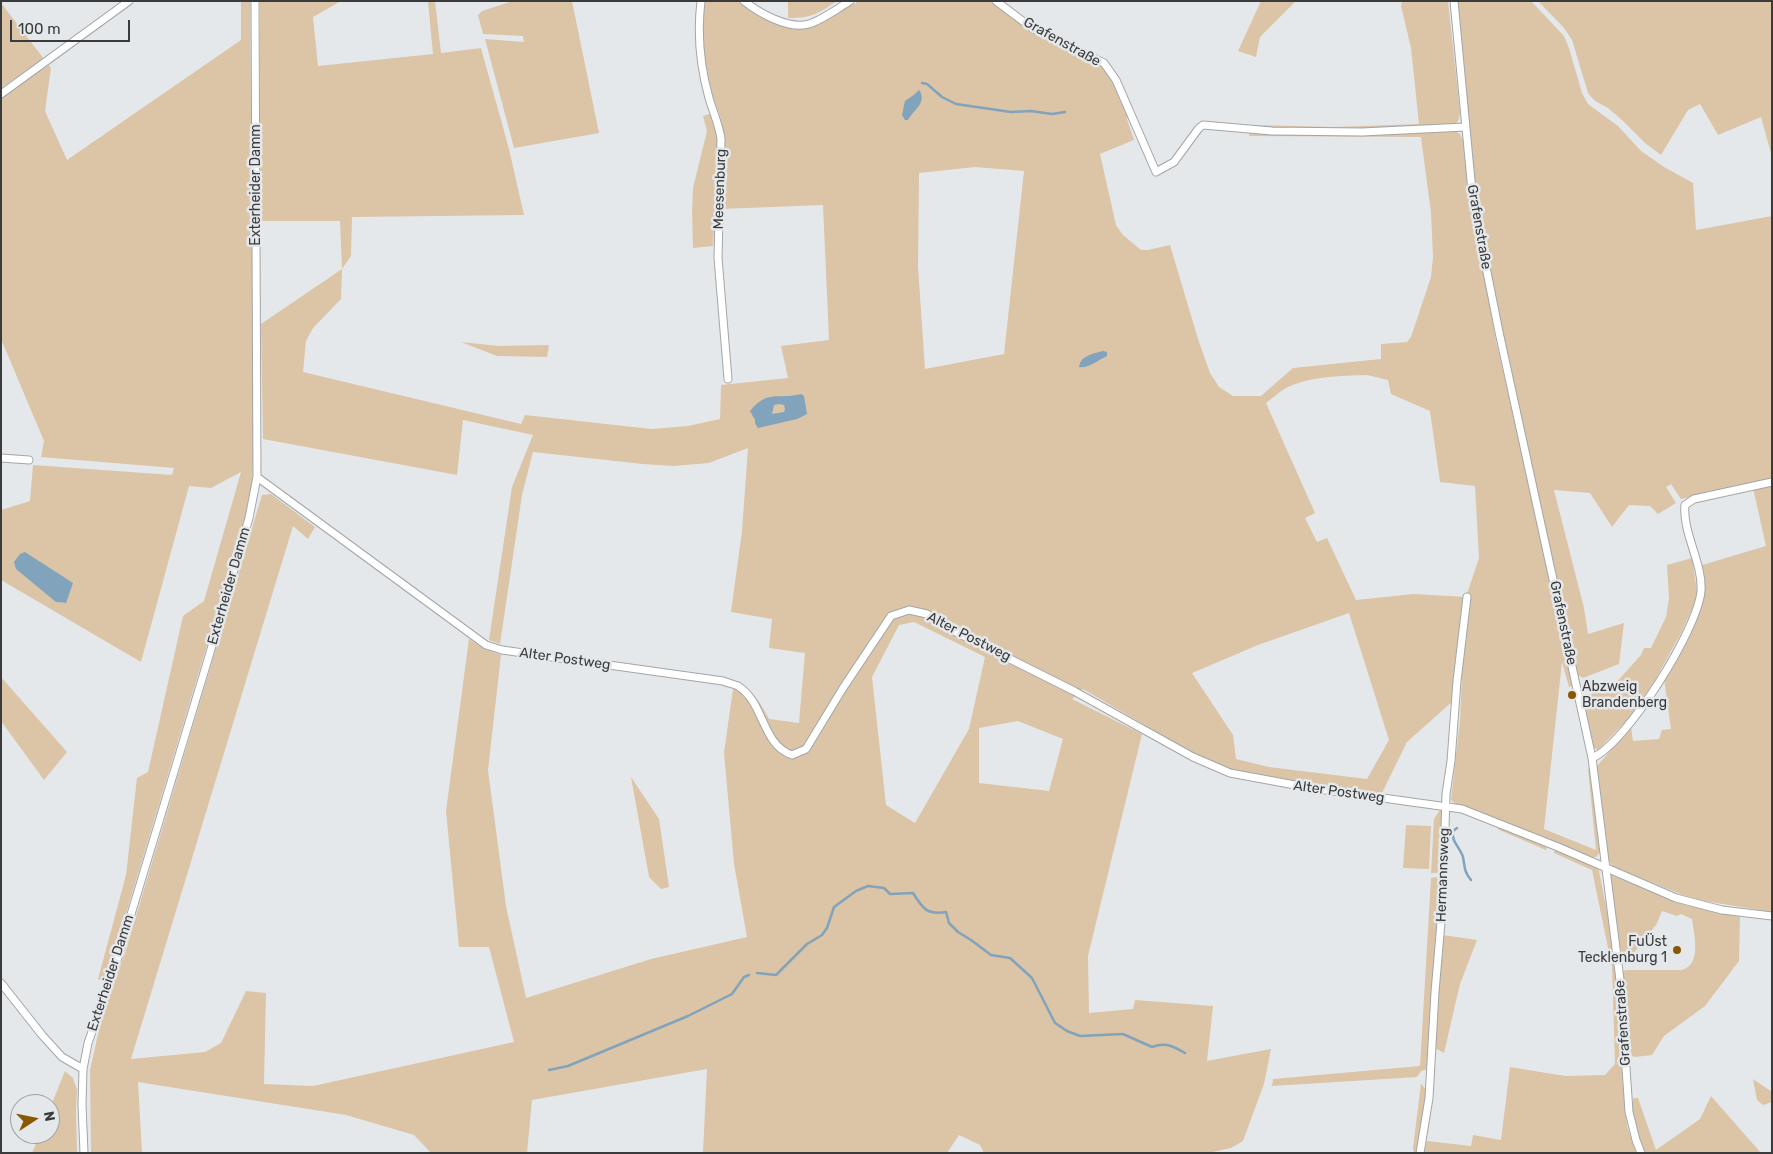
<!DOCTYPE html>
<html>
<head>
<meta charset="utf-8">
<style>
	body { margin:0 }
	#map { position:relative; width:1773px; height:1154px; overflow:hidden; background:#e5e8eb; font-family:Rubik,sans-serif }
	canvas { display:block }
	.frame { position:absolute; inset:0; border:2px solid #393b3c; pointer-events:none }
	.north { position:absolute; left:10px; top:1094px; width:50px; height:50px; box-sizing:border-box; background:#e5e8eb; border:1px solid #a0a3a5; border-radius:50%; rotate:79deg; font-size:14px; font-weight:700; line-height:20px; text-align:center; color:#393b3c }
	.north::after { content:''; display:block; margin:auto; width:18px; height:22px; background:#895800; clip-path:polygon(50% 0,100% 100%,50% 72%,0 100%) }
	.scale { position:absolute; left:10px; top:20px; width:120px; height:22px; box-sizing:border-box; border:2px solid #393b3c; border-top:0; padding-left:6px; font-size:15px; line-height:18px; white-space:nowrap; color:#393b3c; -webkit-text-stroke:4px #e5e8eb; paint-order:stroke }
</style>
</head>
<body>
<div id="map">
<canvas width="1773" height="1154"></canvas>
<div class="frame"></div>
<div class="north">N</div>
<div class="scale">100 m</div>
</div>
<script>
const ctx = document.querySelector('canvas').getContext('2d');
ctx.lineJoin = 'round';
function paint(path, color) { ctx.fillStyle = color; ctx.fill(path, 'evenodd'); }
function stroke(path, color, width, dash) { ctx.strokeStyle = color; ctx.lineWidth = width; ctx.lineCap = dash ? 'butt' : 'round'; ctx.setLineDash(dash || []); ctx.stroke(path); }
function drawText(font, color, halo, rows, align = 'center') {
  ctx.font = font + ' Rubik,sans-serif'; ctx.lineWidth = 5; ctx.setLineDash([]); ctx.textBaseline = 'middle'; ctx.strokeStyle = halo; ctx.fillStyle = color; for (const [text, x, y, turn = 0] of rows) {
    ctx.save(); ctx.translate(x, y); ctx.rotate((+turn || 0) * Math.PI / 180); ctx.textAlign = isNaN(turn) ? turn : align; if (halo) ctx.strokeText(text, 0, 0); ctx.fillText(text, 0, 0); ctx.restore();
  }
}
paint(new Path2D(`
	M241,1H250L254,448L252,485L245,519L105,983L98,979L126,875L137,778L148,772L183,616L204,601L241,472L211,488L189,486L141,662L1,580V510L30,501L33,465L172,475L174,468L41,457L44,441L1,339V98L49,65L51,68L45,111L67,160L241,40ZM25,552L67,581L66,603L56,602Z
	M260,1H341L313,17L318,66L433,54L428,1H435L441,53L481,48L509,149L524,215L352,217L351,256L342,269L341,299L313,328L306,341L303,372L521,424L525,415L651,429L688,426L720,419L721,385L788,378L781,346L829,340L823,205L721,209C722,183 728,150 722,125C721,116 717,108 714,100C705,67 700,35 704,1H738L755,13L773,23L798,29L814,26L859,1H989L1007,13L1029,31L1101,66L1114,83L1129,114L1127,119L1134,140L1100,154L1116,225L1123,235L1141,250H1148L1170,245L1198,339L1210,373L1219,387L1233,396H1261L1293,368L1381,359V344L1407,342L1411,337L1431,277L1433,257L1431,213L1421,137L1249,136L1250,132L1455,131L1460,134L1463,140L1468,176V203L1473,211L1496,341L1538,522L1572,686L1569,687L1562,662L1544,829L1596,850L1588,769L1591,767L1600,852L1596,857H1591L1457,805L1451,800L1460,720L1464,630L1457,649L1453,701L1407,742L1382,793L1323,786L1231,769L1189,751L1083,689L1072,699L1142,734L1088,956L1089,1013L1133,1009L1135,1000L1213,1006L1207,1061L1271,1049L1264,1084L1243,1141L1231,1148L1208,1153H984L980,1145L959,1135L947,1153H697L703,1152L707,1069L532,1100L527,1153H431L414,1135L346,1115L138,1082L142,1153H91L90,1070L101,1021L125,953L262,495L271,494L315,527L308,539L293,526L131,1059L205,1052L221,1043L246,991L266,993L264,1084L313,1086L514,1042L489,947H459L446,811L469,639L484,649L501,655L488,770L506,906L526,998L651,959L747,937L734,864L724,753L733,689L749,690L760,703L769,719L799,723L805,653L769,648L772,619L731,612L742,531L748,448L709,463L673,466L643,464L533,452L522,495L500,644L489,640L512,487L533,435L463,420L457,475L263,439L261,324L342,269L340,221H260ZM975,167L1024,171L1004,354L925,369L918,267L919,173ZM1367,375L1388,380L1391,394L1430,411L1440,482L1475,486L1479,558L1466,597L1413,594L1356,600L1327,538L1317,542L1305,518L1315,513L1266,403C1273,398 1279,392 1286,388C1310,376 1341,376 1367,375ZM1349,613L1389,740L1367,779L1269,767L1236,759L1233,735L1192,673L1258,645ZM914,622L985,657L969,729L915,823L886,805L872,677L899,625ZM1018,721L1063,739L1049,791L979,783V728Z
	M513,1H572L599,133L514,148L485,39L524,42L523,36L483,34L478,15L482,11Z
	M788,1H837C817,14 812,18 788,18Z
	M1261,1H1296L1260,37L1256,57L1238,51Z
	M1402,1H1448L1460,112L1459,119L1456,124L1413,128L1316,129L1251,127L1252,125L1334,127L1419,124L1411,48L1401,6Z
	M1456,1H1531L1564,36L1569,48L1582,93L1588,104L1618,126L1641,151L1664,167L1693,183L1696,230L1772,216V479L1681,499L1671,484L1666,487L1676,503L1658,514L1650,506L1629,505L1612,527L1590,493L1554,490L1584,608L1588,634L1624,623L1619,664L1583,678L1578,675L1577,670L1575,672L1483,239L1473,166Z
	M1538,1H1772V157L1761,117L1718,135L1700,104L1688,110L1661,155L1645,143L1622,120L1608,108L1595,101L1588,93L1572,40L1564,28Z
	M1,3L44,59L1,88Z
	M713,113L719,135L713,246L693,248L692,212L693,188L707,131L703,116Z
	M461,342L499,346L549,345L547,357L497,356Z
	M1772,484V912L1704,901L1683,895L1613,867L1609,861L1597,766L1631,727L1633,741L1659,739L1662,730L1671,729L1664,679L1680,653L1701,605L1699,566L1766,546L1753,488Z
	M1692,558L1697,591L1694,605L1681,633L1655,680L1629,718L1598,750L1593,747L1584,702L1586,696L1614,685L1641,655L1644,648H1651L1666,617L1669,599L1667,565Z
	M1,677L67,752L44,780L1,721Z
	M631,777L659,819L669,887L661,889L649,877Z
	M1440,810L1443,812V818L1440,871L1437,873H1431L1434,819Z
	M1406,825L1431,826L1429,869L1403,868Z
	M1500,828L1546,845L1547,848L1546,850L1497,829Z
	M1558,850L1596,865L1599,871L1616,957L1621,1063L1627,1126L1636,1153H1424L1427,1141L1471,1146L1473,1135L1501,1140L1510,1067L1565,1076L1605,1075L1615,1064L1612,967L1592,870L1554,853V851Z
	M1611,875L1685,905L1740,917L1739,961L1705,1006L1664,1036L1652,1055L1635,1057L1627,1054L1623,971L1626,970H1682C1702,964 1694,935 1692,919L1681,914L1677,916L1662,911L1656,925L1630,958H1622L1611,897L1610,877Z
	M1436,877L1440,882L1428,1069L1421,1071L1417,1077L1272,1086L1273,1079L1420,1066L1431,878Z
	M1443,935L1477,940L1460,984L1444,1053L1435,1048Z
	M65,1071L73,1078L77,1090L76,1109L77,1153H32L40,1134H50V1108Z
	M1753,1079L1772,1092V1102L1763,1105L1757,1100Z
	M1421,1083L1427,1092L1417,1153H1414L1413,1148Z
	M1711,1096L1761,1153H1646C1640,1140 1626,1110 1634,1098H1638L1656,1150L1700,1119Z`), '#dcc4a7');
paint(new Path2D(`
	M919,90C928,103 913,110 908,120H905L902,115L905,101L915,94Z
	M1103,351L1107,352V356C1098,360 1088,369 1079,367C1081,355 1093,354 1103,351Z
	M801,394L804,396L807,414L797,419L758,428L755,423V420L750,411C768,389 777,400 801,394ZM779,404L784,405L785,409L784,412L772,414L774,405Z
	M25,552L73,583L66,603L56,602L16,569L14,562L20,554Z`), '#81a3bb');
stroke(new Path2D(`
	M922,83L927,84L942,97L956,104L1011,112L1031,111L1052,114L1065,112
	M1457,828L1453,831C1451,842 1460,847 1463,857C1465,867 1464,872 1471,880
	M757,973L776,975L807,944L822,935L827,928L834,907L856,891L868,886L884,888L890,894L913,893C923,909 927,915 946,912L949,923L958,932L971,940L991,955L1010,958L1032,978L1055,1023L1067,1031L1080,1036L1123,1034L1152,1047C1166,1042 1173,1046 1185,1053
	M549,1070L568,1066L688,1016L732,994L744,977L749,975`), '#81a3bb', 2.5);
const minor = new Path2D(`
	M701,1C697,34 700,66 709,98C713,112 719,124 721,139L718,258L728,379
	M744,1C759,13 789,30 809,24C822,20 838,8 850,1
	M996,1L1032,28L1104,63L1116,80L1156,172L1174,162L1199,128L1203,125L1272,131L1362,132L1465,127
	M1454,1L1473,202L1499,332L1592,758L1620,980L1629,1112L1636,1140L1641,1153
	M1,94L129,1
	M1,458L29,460
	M257,477L486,645L502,650L723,681C728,683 733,684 738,686C765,703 761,744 792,755L806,749L843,688L891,616L909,610L927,614L950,629L1074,691L1193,757L1230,773L1311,788L1462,809L1558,847L1676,898L1722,910L1772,916
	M1592,758C1626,744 1698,629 1701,591C1703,563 1682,532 1685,505L1694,499L1772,482
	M1,983L42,1035L62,1057L83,1069
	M84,1153L82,1105L83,1069L88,1043L116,964L209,656L249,518L257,477L255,1
	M1420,1153L1429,1098L1435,992L1443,899L1446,794L1451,761L1457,681L1467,597`);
stroke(minor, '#a2a6a8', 9);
stroke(minor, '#fff', 7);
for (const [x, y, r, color] of [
	[1572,695,5,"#895800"],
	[1677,950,5,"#895800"]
]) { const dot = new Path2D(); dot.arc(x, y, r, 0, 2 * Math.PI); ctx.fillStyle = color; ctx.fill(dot); stroke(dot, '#e5e8eb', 2); }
drawText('14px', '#393b3c', '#e5e8eb', [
	["Grafenstraße",1062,42,29],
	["Exterheider Damm",256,185,-90],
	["Meesenburg",720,189,-88],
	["Grafenstraße",1479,227,80],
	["Exterheider Damm",229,586,-74],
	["Grafenstraße",1563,623,78],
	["Alter Postweg",969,637,27],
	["Alter Postweg",565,659,8],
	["Alter Postweg",1339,792,8],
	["Hermannsweg",1443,875,-88],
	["Exterheider Damm",111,973,-72],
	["Grafenstraße",1623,1023,-94]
]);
drawText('14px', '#393b3c', '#e5e8eb', [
	["Abzweig",1582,687],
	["Brandenberg",1582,703],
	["FuÜst",1667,942,"right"],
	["Tecklenburg 1",1667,958,"right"]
], 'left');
</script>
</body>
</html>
